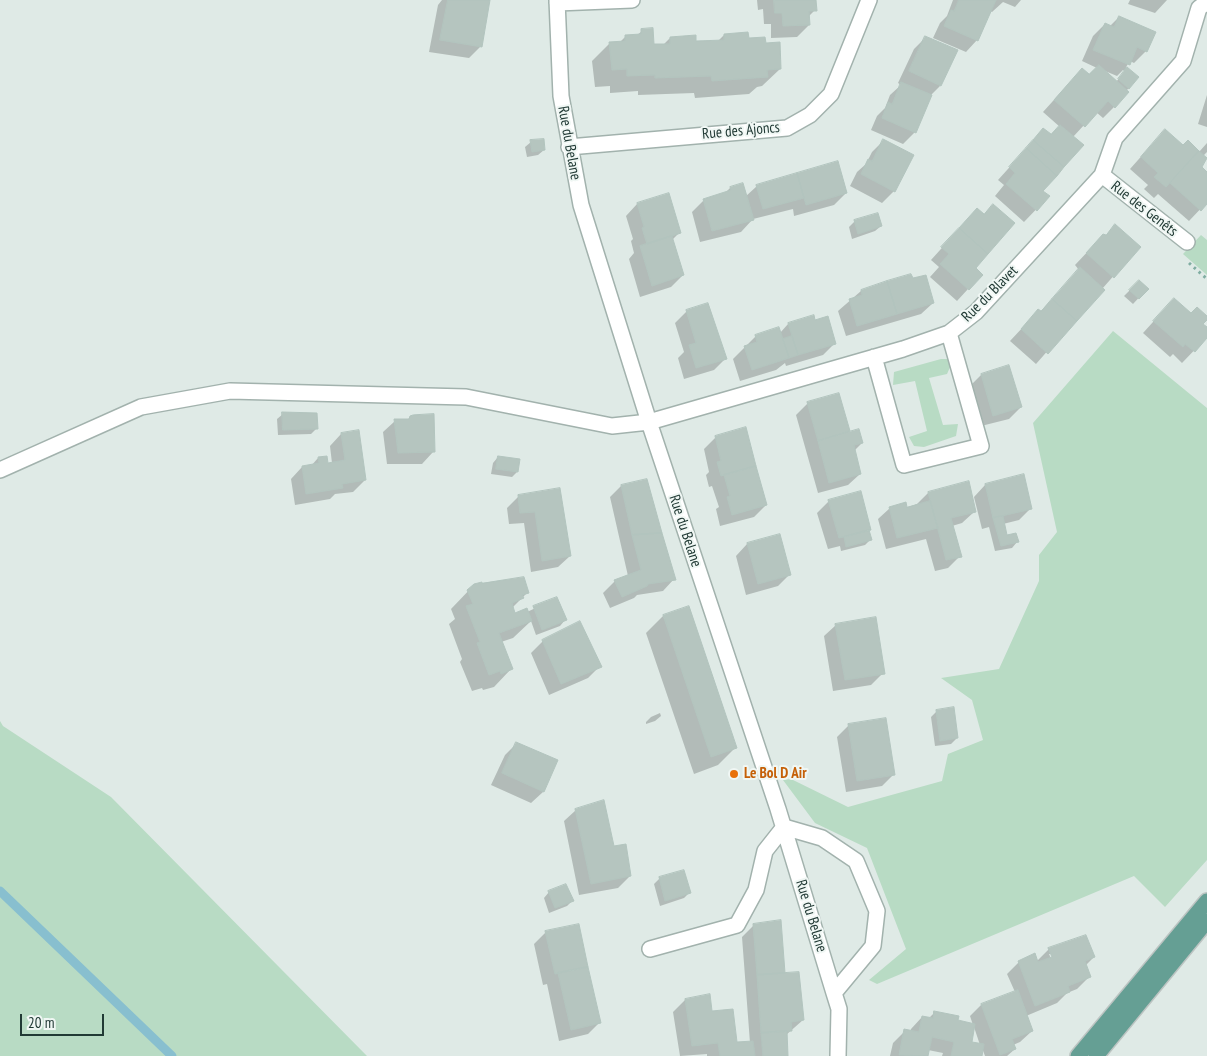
<!DOCTYPE html>
<html>
<head>
<meta charset="utf-8">
<style>
	body { margin:0 }
	#map { position:relative; width:1207px; height:1056px; overflow:hidden; background:#dfeae6; font-family:"PT Sans Narrow",sans-serif }
	canvas { display:block }
	.scale { position:absolute; left:20px; top:1014px; width:84px; height:22px; box-sizing:border-box; border:2px solid #213a35; border-top:0; padding-left:6px; font-size:15px; line-height:18px; white-space:nowrap; color:#213a35; -webkit-text-stroke:4px #f0f7f4; paint-order:stroke }
</style>
</head>
<body>
<div id="map">
<canvas width="1207" height="1056"></canvas>
<div class="scale">20 m</div>
</div>
<script>
const ctx = document.querySelector('canvas').getContext('2d');
ctx.lineJoin = 'round';
function paint(path, color) { ctx.fillStyle = color; ctx.fill(path, 'evenodd'); }
function stroke(path, color, width, dash) { ctx.strokeStyle = color; ctx.lineWidth = width; ctx.lineCap = dash ? 'butt' : 'round'; ctx.setLineDash(dash || []); ctx.stroke(path); }
function drawText(font, color, halo, rows, align = 'center') {
  ctx.font = font + ' "PT Sans Narrow",sans-serif'; ctx.lineWidth = 4; ctx.setLineDash([]); ctx.textBaseline = 'middle'; ctx.strokeStyle = halo; ctx.fillStyle = color; for (const [text, x, y, turn = 0] of rows) {
    ctx.save(); ctx.translate(x, y); ctx.rotate((+turn || 0) * Math.PI / 180); ctx.textAlign = isNaN(turn) ? turn : align; if (halo) ctx.strokeText(text, 0, 0); ctx.fillText(text, 0, 0); ctx.restore();
  }
}
paint(new Path2D(`
	M1201,235L1207,240V275L1183,254Z
	M1113,331L1207,408V860L1165,907L1134,876L877,984L869,980L906,949L867,848L815,823L783,780L791,779L848,807L942,781L948,754L983,740L972,700L941,678L999,669L1039,581V555L1057,532L1033,423Z
	M941,359H948L951,365L947,374L929,378L943,425L958,424L956,436L924,447L914,446L909,437L927,431L915,381L893,385L894,372Z
	M0,721L3,726L111,797L367,1056H0Z`), '#b8dbc4');
paint(new Path2D(`
	M442,0H489L481,46L469,58L429,52L438,5Z
	M757,0H815V10L808,17L809,25L797,37L771,38V24H764L763,9L758,10Z
	M953,0H1021L1015,7L1003,2L992,12L990,11L977,40L966,52L933,38L940,23L947,16Z
	M1130,0H1167L1155,13L1128,4Z
	M1119,17L1146,51L1134,63L1130,61L1126,67L1137,77L1114,107L1103,118L1096,112L1073,137L1041,191L1048,197L1024,222L995,196L1004,185L998,180L1044,129L1051,136L1060,127L1043,112L1071,81L1089,76L1097,68L1082,61L1093,36L1105,24L1110,26ZM1123,70L1125,71L1116,82L1105,71L1117,76Z
	M642,31L653,46L663,45L670,38L695,42L718,41L724,35L747,39L764,44L780,69L762,86L757,87L749,94L695,98L694,93L638,95V91L610,93V86L595,87L592,61L610,43H619L626,36H636Z
	M925,38L940,86L931,95L915,132L903,144L871,130L877,116L885,108L890,95L901,85L898,83L914,49Z
	M1207,95V127L1198,124Z
	M884,140L894,191L882,203L850,186L857,172L866,164L872,152Z
	M531,142L544,150L538,155L527,157L525,147Z
	M1154,142L1183,147L1188,142L1199,152L1207,143V152L1202,157L1200,167L1207,173V202L1189,221L1158,194L1154,198L1144,189L1148,185L1130,169Z
	M837,163L846,193L834,205L794,216L793,209L753,219L741,232L700,242L692,212L704,200L725,193L730,188L745,197L757,186Z
	M637,204L679,233L672,240L683,275L671,287L640,297L629,259L634,253L631,241L633,239L626,216Z
	M977,209L974,268L968,289L957,301L930,277L939,267L931,260Z
	M855,221L881,226L875,231L852,239L849,227Z
	M1092,247H1139L1036,364L1010,341L1038,311L1040,312L1079,270L1075,265Z
	M1139,281L1147,289L1133,304L1124,296Z
	M861,291L933,303L921,314L846,336L838,311Z
	M687,311L726,358L714,370L684,379L678,358L684,352L675,323Z
	M1163,311L1207,318L1201,324L1207,329V337L1182,363L1173,354L1170,357L1143,333Z
	M814,321L835,343L823,355L786,366L785,363L776,370L740,381L733,359L756,336L780,333L788,324Z
	M981,375L1021,407L1009,419L981,426L970,386Z
	M838,395L849,433L862,443L854,451L860,474L848,485L818,493L796,415L808,403Z
	M283,414L316,429L311,434L278,435L277,419Z
	M411,417L433,452L422,464H387L383,432L395,421L407,420Z
	M341,434L365,480L353,492L335,494L330,499L295,505L291,479L302,467L311,466L318,458L327,464L332,463L330,446Z
	M716,437L766,505L754,517L720,526L716,509L719,507L712,486L709,487L706,475L709,472L704,449Z
	M498,457L517,472L512,477L491,474L493,463Z
	M985,485L1031,508L1019,520L1003,524L1007,537L1017,542L1012,548L995,551L989,527L982,529L974,497Z
	M621,486L674,579L663,591L637,595L634,598L610,608L603,593L615,581L628,576L610,497Z
	M559,489L570,556L558,567L531,572L524,523L509,524L507,508L518,497Z
	M928,493L974,512L962,523L952,526L960,556L948,568L935,571L926,539L886,549L878,519L890,508H906L917,504Z
	M829,501L868,531L870,540L865,545L841,551L840,546L828,549L817,513Z
	M747,544L790,574L778,586L746,595L736,556Z
	M474,585L528,592L512,608L514,614L527,612L557,598L565,620L560,626L536,635L531,621L513,638L501,642L511,669L494,687L483,690L482,688L472,691L460,662L462,659L449,624L455,619L451,609Z
	M663,616L735,748L718,765L694,774L646,633Z
	M836,625L883,673L871,685L833,691L824,636Z
	M543,641L600,666L588,678L549,695L531,653Z
	M937,711L957,738L951,744L935,746L931,717Z
	M660,713L661,716L655,721L646,724V722L651,717Z
	M849,725L894,774L882,786L846,792L837,737Z
	M517,743L556,761L543,792L531,803L491,785L505,755Z
	M576,810L613,848L630,876L618,888L579,895L564,821Z
	M660,878L689,893L684,898L660,906L654,884Z
	M549,892L572,901L567,906L549,913L544,898Z
	M780,922L784,974L803,1020L786,1035L787,1056H707V1054L680,1056L673,1012L685,1000L709,996L711,1013L736,1044L750,1043L742,937L754,925Z
	M546,932L599,1023L588,1034L559,1041L547,984L543,985L534,944Z
	M1049,949L1094,957L1085,966L1089,977L1077,989L1067,993L1057,1003L1026,1016L1032,1031L1020,1042L1013,1045L1015,1049L1007,1056H985L982,1048L980,1056H942L943,1053L928,1050L927,1056H890L893,1043L905,1031L910,1032L911,1029L922,1017L929,1018L934,1013L956,1021L973,1025L970,1016L981,1005L1015,992L1007,974L1019,962L1037,961ZM1049,954H1052L1053,963ZM974,1027L980,1045L971,1043Z`), '#0003');
stroke(new Path2D(`
	M0,891L172,1056`), '#88bfcf', 9);
const building = new Path2D(`
	M448,0H490L482,47L440,40Z
	M774,0H816L817,11H809L810,25L783,26L782,13H775Z
	M959,0H996L978,41L944,26L951,10L954,11Z
	M1119,16L1156,32L1147,52L1137,47L1130,65L1093,50L1105,23L1114,27Z
	M653,28L654,44H670V37L696,35V41L724,40V34L748,32L749,38L765,37L766,43L780,42L781,69L767,70L768,77L712,81L711,76L655,78V75L627,76V69L612,70L609,42L625,41V35L641,34V29Z
	M925,36L958,50L941,86L909,71Z
	M1099,65L1129,92L1115,108L1108,101L1085,127L1054,100L1082,68L1089,74Z
	M1127,67L1139,77L1129,89L1118,79Z
	M901,82L932,95L916,133L882,118L888,102L892,104Z
	M1060,125L1084,145L1064,167L1033,140L1043,128L1051,134Z
	M1165,129L1183,145L1188,140L1199,151L1166,187L1154,177L1158,173L1141,157Z
	M544,139L545,150L532,152L530,140Z
	M883,139L914,155L895,192L861,174L868,159L872,161Z
	M1033,140L1064,167L1057,176L1026,148Z
	M1026,148L1057,176L1043,191L1050,196L1037,211L1006,184L1015,173L1009,167Z
	M1199,151L1207,158L1202,167L1207,172V204L1201,211L1170,183Z
	M838,161L847,193L806,205L797,173Z
	M797,173L804,198L763,209L756,185Z
	M743,183L754,220L712,231L703,199L731,190L730,187Z
	M669,193L681,233L647,244L642,228L644,227L637,203Z
	M993,204L1015,223L988,254L959,228L977,208L984,214Z
	M878,213L882,226L858,234L854,220Z
	M1115,224L1141,247L1114,278L1086,253L1103,234L1106,235Z
	M959,228L988,254L976,268L983,275L969,290L940,264L949,254L941,247Z
	M672,236L684,275L652,286L640,246Z
	M1080,267L1105,290L1077,321L1052,299Z
	M911,274L913,278L926,275L934,303L897,314L887,281Z
	M1139,280L1149,289L1139,299L1129,290Z
	M887,281L897,314L857,326L849,299L862,295L861,290Z
	M1174,298L1191,313L1197,307L1207,316V320L1203,324L1207,327V338L1195,352L1185,344L1183,347L1153,321Z
	M1052,299L1077,321L1048,354L1021,329L1038,309L1041,311Z
	M708,303L727,359L696,368L689,345L696,343L686,310Z
	M814,315L815,320L828,316L836,344L798,355L788,323Z
	M779,327L789,358L752,370L744,346L757,342L755,335Z
	M792,336L798,355L789,358L783,339Z
	M1009,365L1022,407L993,416L981,374Z
	M839,393L850,431L818,441L807,402Z
	M282,412L317,413L318,429L283,430Z
	M434,414L435,452L398,453L394,419H409L410,416L413,415Z
	M746,427L756,466L721,476L717,462L721,461L715,436Z
	M859,429L863,443L854,445L861,474L829,483L818,441Z
	M359,430L366,480L342,484L343,488L306,494L302,466L319,463L318,457L327,456L328,463L345,460L341,433Z
	M498,456L520,459L518,472L496,469Z
	M756,466L767,505L732,515L727,497L730,496L724,475Z
	M1024,474L1032,509L993,518L985,484Z
	M647,479L662,533L632,535L621,485Z
	M969,481L976,512L951,518L962,557L946,560L928,492Z
	M560,488L571,556L542,561L535,512L520,513L518,495Z
	M861,491L871,530L839,538L828,500Z
	M930,501L938,528L897,538L889,507L906,502L907,507Z
	M1003,516L1007,535L1016,533L1019,542L1001,546L993,518Z
	M869,530L872,540L846,547L844,537Z
	M662,533L676,580L648,584L647,586L622,597L614,580L641,570L632,535Z
	M780,534L791,575L758,584L747,543Z
	M524,577L529,593L522,595L524,598L512,603L515,613L527,608L532,621L499,633L513,669L501,674L500,671L489,675L477,643L480,642L466,606L473,604L467,590L474,584L482,582V583Z
	M557,597L567,620L542,630L533,606Z
	M689,606L737,748L711,757L663,615Z
	M876,617L885,674L845,680L835,624Z
	M580,621L602,667L561,684L542,640Z
	M954,707L958,738L940,741L936,710Z
	M886,718L895,775L857,781L848,724Z
	M516,742L558,760L544,792L502,773Z
	M604,800L614,846L626,844L631,876L591,884L575,809Z
	M684,870L691,893L665,901L659,877Z
	M566,884L574,901L555,908L548,891Z
	M781,920L785,973L757,975L753,924Z
	M579,924L588,967L555,974L545,931Z
	M1086,935L1095,957L1085,961L1091,977L1068,986L1070,992L1035,1006L1018,961L1035,953L1038,962L1052,957L1048,948Z
	M588,967L601,1023L571,1030L558,973Z
	M799,972L804,1020L791,1022L792,1031L761,1033L757,975Z
	M1018,990L1033,1031L1012,1039L1016,1049L1000,1055L981,1004Z
	M710,994L712,1011L733,1009L737,1042L753,1041L755,1056H720L718,1043L692,1046L685,999Z
	M934,1011L959,1016L958,1020L975,1024L972,1042L984,1044L982,1056H951L954,1042L932,1037L928,1056L899,1055L904,1029L919,1032L922,1016L933,1018Z
	M787,1031L788,1056H763L761,1033Z`);
paint(building, '#b5c5bf');
stroke(building, '#b2c4be', 1);
const minor = new Path2D(`
	M557,0L561,96L581,205L649,422L778,809L834,993L839,1009L838,1056
	M557,3L632,0
	M569,147L787,128L810,115L831,94L869,0
	M1102,175L1187,242
	M874,357L904,465L981,446L949,333
	M0,470L141,407L230,391L466,397L612,426L649,422L903,349L949,333L976,312L1102,175L1115,138L1183,61L1199,8L1207,2
	M650,949L737,925L756,890L765,851L784,827L822,838L856,861L877,911L873,946L834,993`);
const major = new Path2D(`
	M1078,1056L1207,901
	M1096,1056L1207,921`);
stroke(minor, '#a2b2ad', 18);
stroke(major, '#bcc4c2', 18);
stroke(new Path2D(`
	M1189,263L1207,279`), '#80ada2', 3, [2.5, 4]);
stroke(minor, '#fff', 15);
stroke(major, '#659f94', 15);
for (const [x, y, r, color] of [
	[734,774,5,"#e8710a"]
]) { const dot = new Path2D(); dot.arc(x, y, r, 0, 2 * Math.PI); ctx.fillStyle = color; ctx.fill(dot); stroke(dot, '#f0f7f4', 2); }
drawText('15px', '#213a35', '#f0f7f4', [
	["Rue des Ajoncs",741,131,-5],
	["Rue du Belane",569,143,80],
	["Rue des Genêts",1144,209,38],
	["Rue du Blavet",990,294,-45],
	["Rue du Belane",685,531,72],
	["Rue du Belane",811,916,73]
]);
drawText('bold 15px', '#c56008', '#f0f7f4', [
	["Le Bol D Air",744,774]
], 'left');
</script>
</body>
</html>
